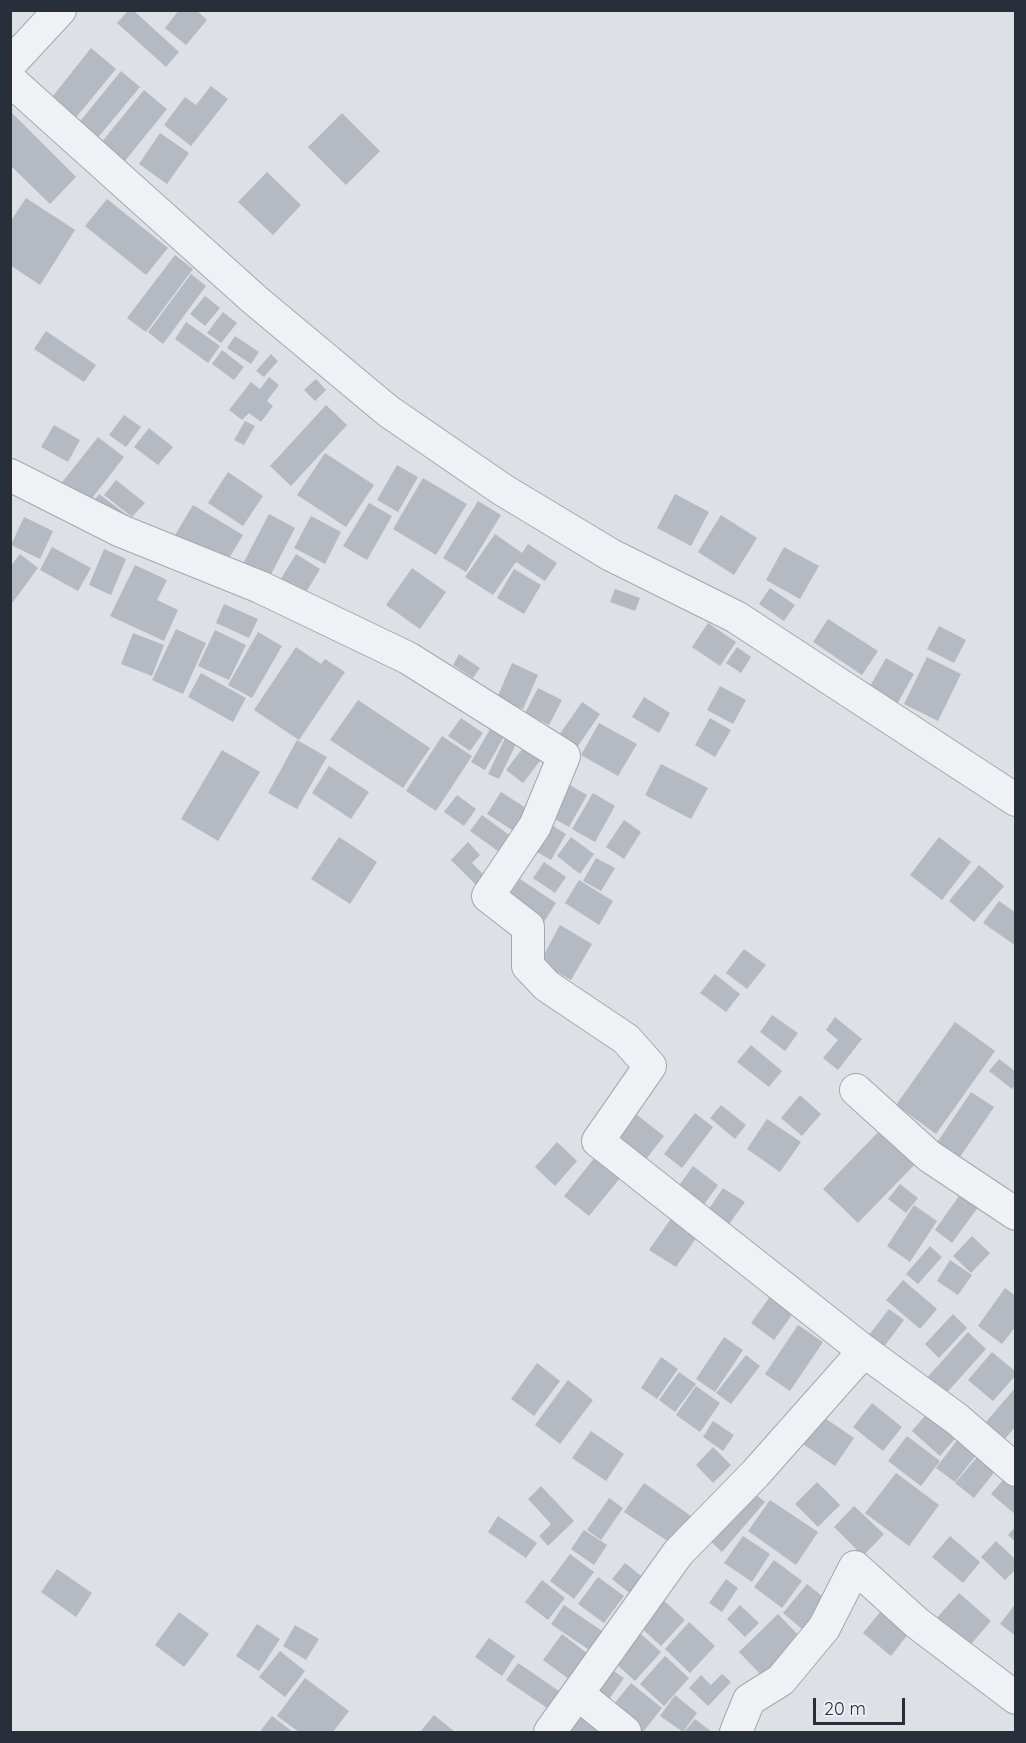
<!DOCTYPE html>
<html>
<head>
<meta charset="utf-8">
<style>
	body { margin:0 }
	#map { position:relative; width:1026px; height:1743px; overflow:hidden; background:#dde0e5; font-family:Quicksand,sans-serif }
	canvas { display:block }
	.frame { position:absolute; inset:0; border:12px solid #282f3a; pointer-events:none }
	.scale { position:absolute; left:813px; top:1698px; width:92px; height:27px; box-sizing:border-box; border:3px solid #282f3a; border-top:0; padding-left:8px; font-size:18px; line-height:21px; white-space:nowrap; color:#282f3a; -webkit-text-stroke:4px #eceff3; paint-order:stroke }
</style>
</head>
<body>
<div id="map">
<canvas width="1026" height="1743"></canvas>
<div class="frame"></div>
<div class="scale">20 m</div>
</div>
<script>
const ctx = document.querySelector('canvas').getContext('2d');
ctx.lineJoin = 'round';
function paint(path, color) { ctx.fillStyle = color; ctx.fill(path, 'evenodd'); }
function stroke(path, color, width, dash) { ctx.strokeStyle = color; ctx.lineWidth = width; ctx.lineCap = dash ? 'butt' : 'round'; ctx.setLineDash(dash || []); ctx.stroke(path); }
paint(new Path2D(`
	M129,10H133L179,52L166,67L117,23Z
	M179,10H196L207,20L186,45L165,28Z
	M91,48L116,69L73,121L49,101Z
	M121,71L140,87L95,141L77,125Z
	M211,86L228,99L191,146L164,125L185,97L196,105Z
	M144,90L167,109L124,162L101,143Z
	M10,111L76,177L50,204L10,165Z
	M342,113L380,151L346,185L308,147Z
	M160,133L189,153L167,184L139,164Z
	M267,172L301,205L273,235L238,202Z
	M26,198L75,230L40,285L10,265V222Z
	M107,199L168,248L146,275L85,226Z
	M175,255L193,269L146,332L127,318Z
	M191,274L206,286L163,344L148,332Z
	M205,296L220,308L205,326L190,314Z
	M223,312L237,323L221,343L207,333Z
	M186,322L220,346L208,363L175,339Z
	M46,331L96,365L84,382L34,349Z
	M235,336L259,352L251,364L227,348Z
	M222,350L244,367L234,380L212,364Z
	M271,354L278,361L264,377L256,371Z
	M269,377L279,385L267,401L273,406L261,422L249,413L242,420L229,410L251,382L260,389Z
	M316,379L326,390L315,401L304,390Z
	M326,405L347,425L291,486L270,466Z
	M124,415L141,427L126,447L109,435Z
	M245,421L255,426L244,445L234,440Z
	M54,425L80,440L68,462L41,447Z
	M149,428L173,447L158,465L134,447Z
	M98,437L124,457L86,506L60,485Z
	M325,453L374,485L346,527L297,495Z
	M397,465L418,477L398,512L377,500Z
	M228,472L263,496L243,526L208,503Z
	M423,478L467,504L436,555L393,529Z
	M116,480L145,503L132,517L104,495Z
	M99,494L130,517L116,535L86,511Z
	M675,494L709,512L691,546L657,528Z
	M478,501L501,515L466,572L443,558Z
	M369,503L392,516L367,560L343,546Z
	M193,505L243,535L219,575L169,545Z
	M269,514L295,528L262,592L235,579Z
	M721,515L757,538L734,575L698,552Z
	M311,516L341,532L325,564L294,548Z
	M24,517L53,531L40,559L11,545Z
	M495,534L522,553L528,544L557,563L545,581L516,562L493,595L465,577Z
	M52,547L91,568L78,591L40,570Z
	M784,547L819,566L800,599L766,580Z
	M104,549L126,559L111,595L89,585Z
	M20,554L38,568L10,606V567Z
	M296,554L320,569L299,604L274,590Z
	M135,565L167,580L157,600L178,610L164,641L110,616Z
	M412,568L446,592L420,629L386,605Z
	M514,569L541,585L524,614L497,598Z
	M770,588L795,605L784,621L759,604Z
	M615,589L640,598L635,611L610,602Z
	M224,604L258,619L249,638L216,623Z
	M828,619L878,651L862,675L813,642Z
	M708,623L736,642L720,666L692,647Z
	M939,626L966,640L954,663L927,649Z
	M176,629L206,643L183,694L152,680Z
	M215,630L246,645L229,680L198,666Z
	M258,632L282,646L252,698L228,685Z
	M133,633L164,645L152,676L121,664Z
	M296,647L321,664L325,659L345,672L299,740L254,710Z
	M737,647L751,657L741,673L726,663Z
	M459,654L480,668L473,678L453,665Z
	M927,657L961,674L938,721L904,704Z
	M886,658L914,674L897,704L869,688Z
	M512,663L538,675L523,709L497,698Z
	M201,673L246,698L233,722L188,697Z
	M720,686L746,700L733,724L707,710Z
	M538,688L562,700L549,725L525,713Z
	M644,697L670,713L659,733L632,717Z
	M358,700L430,748L403,788L330,740Z
	M582,702L600,714L573,753L555,741Z
	M461,718L483,733L470,751L448,736Z
	M710,718L731,730L715,757L695,745Z
	M599,723L637,744L618,776L581,755Z
	M492,726L506,733L485,770L471,762Z
	M507,734L518,740L499,779L488,774Z
	M442,736L472,756L436,811L406,791Z
	M297,740L327,757L297,809L268,793Z
	M526,744L543,757L523,783L506,770Z
	M222,750L260,772L218,841L181,819Z
	M661,764L708,788L691,819L645,795Z
	M329,766L369,792L351,819L312,793Z
	M568,784L587,795L569,827L549,816Z
	M501,792L537,815L523,837L487,814Z
	M593,793L615,806L595,842L572,829Z
	M457,795L476,809L464,826L444,812Z
	M482,815L520,843L509,859L470,831Z
	M624,820L641,832L624,859L606,847Z
	M545,821L566,834L551,860L530,848Z
	M339,837L377,862L350,904L311,879Z
	M571,837L594,854L580,874L557,856Z
	M939,837L971,862L942,900L910,875Z
	M468,842L480,855L472,863L486,877L477,886L451,860Z
	M596,858L615,868L601,891L583,881Z
	M544,862L566,877L555,893L533,878Z
	M979,865L1004,886L974,922L949,901Z
	M520,879L556,903L542,925L505,901Z
	M579,880L613,901L599,925L565,903Z
	M999,901L1016,913V946L983,923Z
	M560,925L592,944L571,980L540,962Z
	M744,949L766,965L747,989L726,973Z
	M715,974L740,994L726,1012L700,993Z
	M772,1015L798,1033L785,1051L760,1032Z
	M835,1017L862,1039L838,1070L823,1058L838,1040L826,1030Z
	M955,1022L995,1051L936,1134L896,1105Z
	M751,1045L782,1071L769,1087L737,1062Z
	M999,1059L1016,1072V1084L1012,1089L989,1071Z
	M971,1092L994,1107L958,1160L936,1144Z
	M800,1095L821,1114L802,1136L781,1118Z
	M721,1105L746,1125L735,1139L710,1118Z
	M633,1112L664,1136L640,1167L609,1143Z
	M695,1113L713,1127L682,1168L664,1154Z
	M767,1119L801,1142L780,1172L747,1149Z
	M883,1127L918,1161L858,1223L823,1189Z
	M557,1142L577,1161L555,1186L535,1167Z
	M596,1156L621,1177L589,1216L564,1196Z
	M693,1166L718,1185L703,1206L678,1187Z
	M900,1184L918,1198L906,1213L888,1199Z
	M723,1188L745,1202L727,1227L706,1213Z
	M961,1193L979,1206L952,1243L935,1230Z
	M914,1205L937,1221L910,1262L887,1246Z
	M675,1213L701,1231L676,1267L649,1250Z
	M972,1236L990,1253L971,1273L953,1256Z
	M930,1246L942,1257L918,1284L906,1274Z
	M950,1260L972,1275L958,1295L937,1281Z
	M903,1280L937,1309L920,1329L886,1300Z
	M1005,1288L1016,1296V1326L1002,1344L978,1326Z
	M774,1291L797,1308L774,1340L751,1323Z
	M889,1309L904,1320L880,1352L865,1340Z
	M953,1314L967,1328L939,1358L925,1344Z
	M798,1325L823,1342L790,1391L765,1374Z
	M968,1332L986,1349L943,1397L925,1380Z
	M724,1337L743,1350L715,1392L696,1379Z
	M992,1352L1016,1372V1375L993,1401L968,1380Z
	M746,1355L760,1366L731,1404L716,1393Z
	M661,1357L678,1369L657,1399L641,1388Z
	M537,1363L560,1381L534,1416L511,1399Z
	M679,1372L696,1384L675,1412L659,1400Z
	M568,1380L593,1400L560,1444L535,1425Z
	M696,1386L720,1403L700,1432L676,1415Z
	M1016,1387V1426L1004,1440L985,1423Z
	M872,1403L902,1427L883,1451L853,1427Z
	M930,1410L959,1434L940,1456L912,1431Z
	M819,1414L854,1438L835,1466L800,1442Z
	M713,1421L734,1435L723,1451L703,1437Z
	M591,1431L624,1454L606,1481L572,1458Z
	M907,1436L940,1461L921,1486L888,1461Z
	M958,1439L977,1454L955,1482L936,1468Z
	M713,1447L731,1465L713,1483L696,1465Z
	M978,1456L996,1470L974,1498L955,1483Z
	M896,1473L939,1505L909,1546L865,1513Z
	M1008,1474L1016,1481V1515L991,1494Z
	M817,1482L840,1505L818,1527L795,1504Z
	M644,1483L694,1518L675,1546L624,1512Z
	M541,1486L574,1521L548,1546L539,1536L551,1524L528,1499Z
	M749,1489L765,1502L722,1552L707,1538Z
	M609,1498L623,1508L601,1540L587,1530Z
	M770,1500L818,1532L796,1565L748,1531Z
	M854,1506L884,1534L863,1556L834,1527Z
	M498,1516L537,1543L526,1558L488,1532Z
	M1016,1526V1542L1008,1535Z
	M584,1530L607,1545L594,1565L571,1549Z
	M743,1536L770,1554L752,1582L724,1563Z
	M950,1536L980,1562L963,1583L932,1557Z
	M996,1541L1016,1560V1569L1005,1580L981,1557Z
	M570,1554L594,1572L574,1599L550,1581Z
	M774,1560L802,1581L782,1608L754,1587Z
	M625,1563L645,1579L632,1595L612,1579Z
	M57,1569L92,1593L76,1617L41,1592Z
	M598,1577L624,1596L604,1623L578,1604Z
	M726,1579L738,1588L722,1612L709,1603Z
	M542,1580L565,1598L548,1620L525,1602Z
	M807,1584L832,1604L808,1634L783,1613Z
	M959,1593L991,1621L966,1650L934,1621Z
	M661,1598L685,1620L661,1646L637,1624Z
	M1016,1603V1636L1000,1624Z
	M564,1605L605,1633L592,1652L551,1624Z
	M740,1605L759,1623L745,1637L727,1619Z
	M881,1611L909,1633L891,1656L863,1633Z
	M179,1612L209,1634L184,1667L155,1645Z
	M778,1614L805,1642L766,1680L739,1652Z
	M689,1622L715,1646L690,1673L665,1649Z
	M257,1624L280,1639L259,1671L236,1656Z
	M295,1625L319,1639L306,1660L283,1646Z
	M562,1634L592,1657L573,1682L543,1660Z
	M641,1634L661,1652L635,1681L615,1663Z
	M489,1638L515,1656L502,1676L475,1657Z
	M280,1651L305,1671L285,1697L259,1677Z
	M665,1656L689,1678L664,1706L640,1684Z
	M518,1663L562,1693L550,1710L506,1680Z
	M609,1668L624,1678L605,1705L590,1695Z
	M722,1674L731,1682L708,1706L689,1688L701,1675L711,1685Z
	M305,1678L349,1711L333,1732H299L277,1716Z
	M631,1683L662,1708L643,1732H639L610,1709Z
	M675,1695L697,1713L683,1732L660,1716Z
	M582,1707L610,1732H570L564,1727Z
	M434,1715L455,1732H420Z
	M272,1716L293,1732H263L261,1730Z
	M695,1719L712,1732H684Z`), '#b5b9c1');
const street = new Path2D(`
	M10,64L60,10
	M10,80L255,300L388,411L503,490L611,555L736,617L1016,800
	M10,475L121,531L260,587L408,658L564,756L535,826L488,896L528,927V966L547,986L626,1039L650,1066L598,1141L864,1351L957,1419L1016,1470
	M856,1090L929,1156L1016,1214
	M578,1694L625,1732
	M550,1732L678,1553L755,1474L864,1351
	M736,1732L749,1700L781,1680L824,1628L855,1567L917,1623L1016,1698`);
stroke(street, '#a3a7ae', 34);
stroke(street, '#eff1f4', 32);
</script>
</body>
</html>
